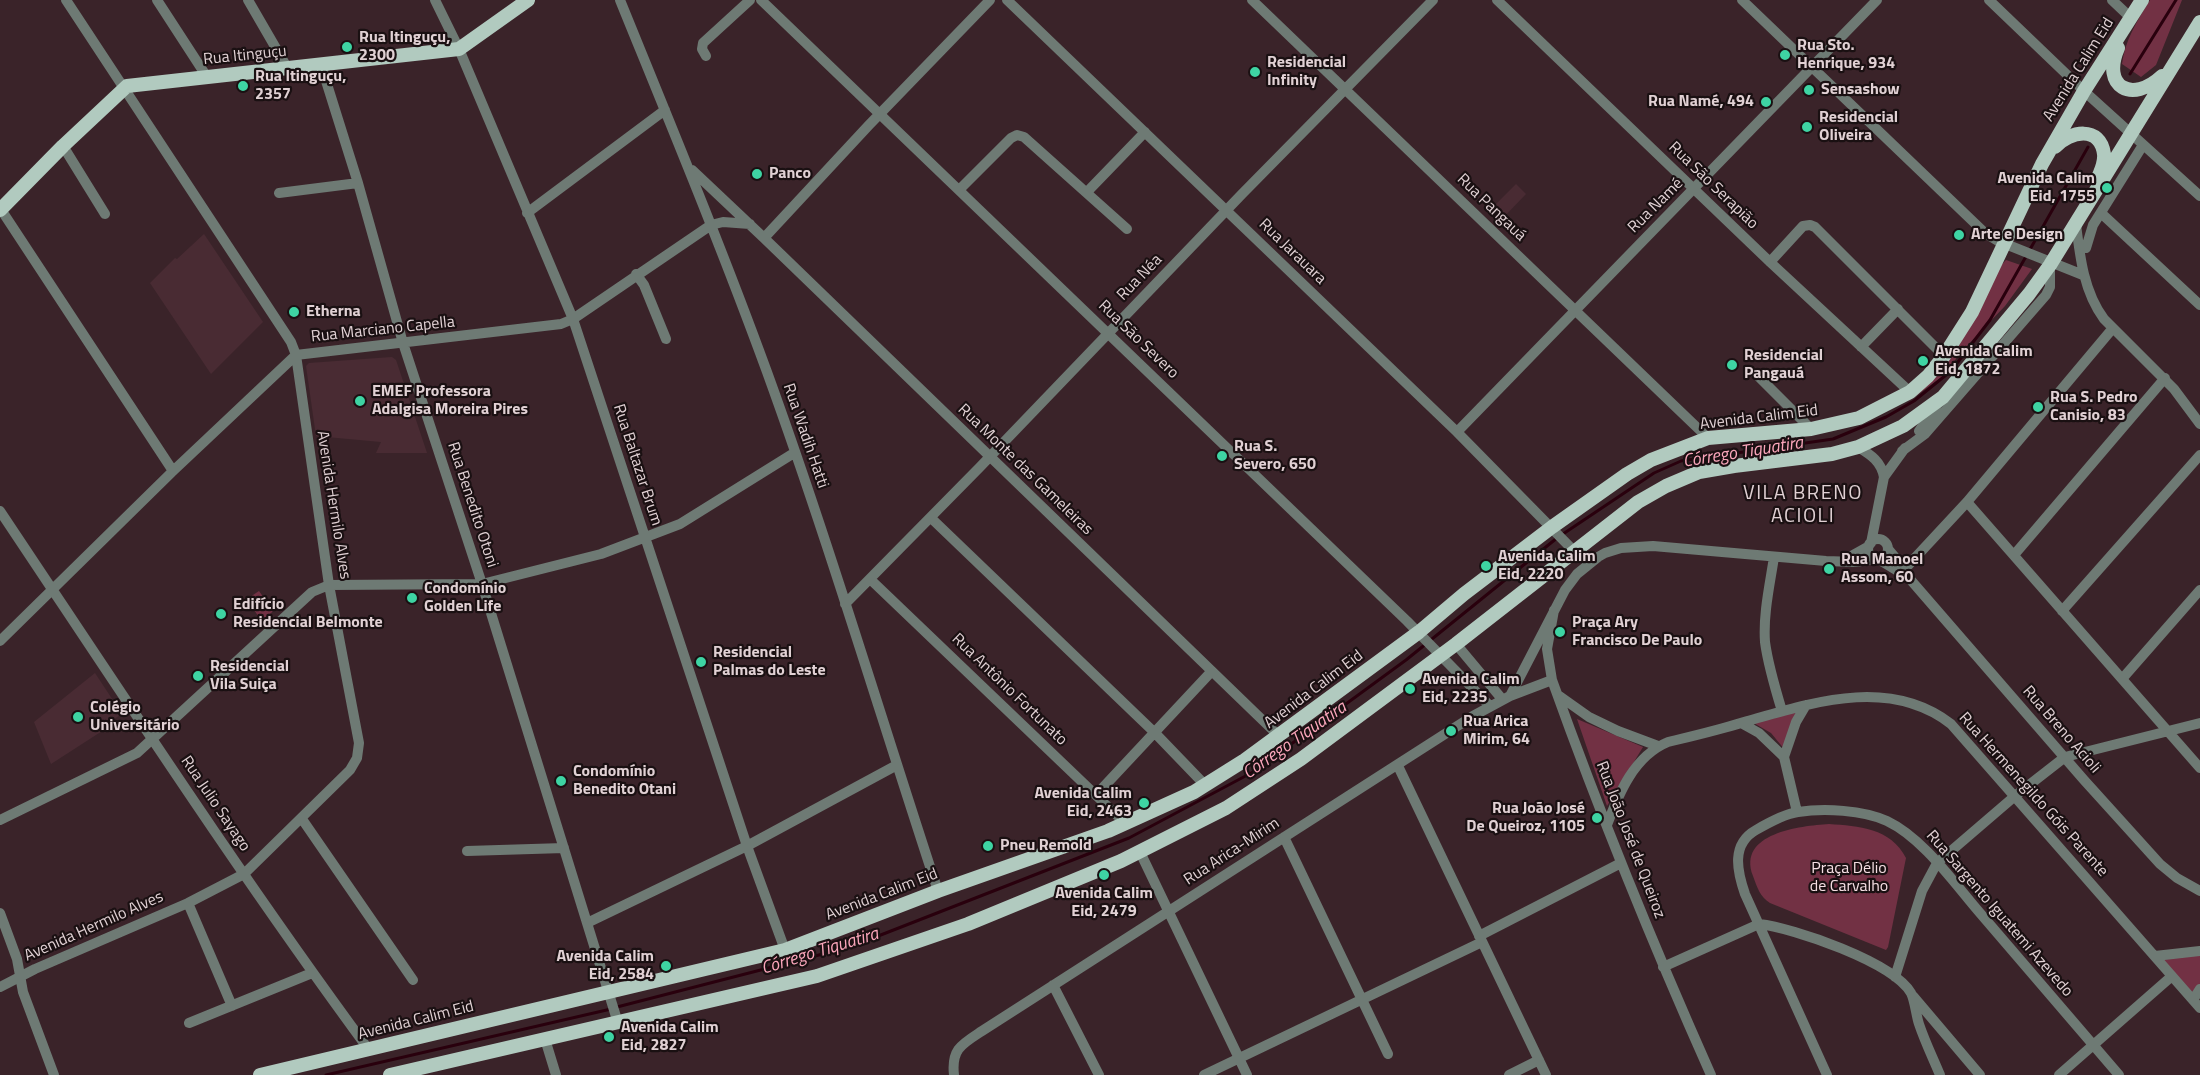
<!DOCTYPE html>
<html>
<head>
<meta charset="utf-8">
<style>
	body { margin:0 }
	canvas { display:block; background:#3a2329 }
</style>
</head>
<body>
<canvas width="2200" height="1075"></canvas>
<script>
const ctx = document.querySelector('canvas').getContext('2d');
ctx.lineJoin = 'round';
function paint(path, color) { ctx.fillStyle = color; ctx.fill(path, 'evenodd'); }
function stroke(path, color, width, dash) { ctx.strokeStyle = color; ctx.lineWidth = width; ctx.lineCap = dash ? 'butt' : 'round'; ctx.setLineDash(dash || []); ctx.stroke(path); }
function drawText(font, color, halo, rows, align = 'center') {
  ctx.font = font + ' "Titillium Web",sans-serif'; ctx.lineWidth = 4.5; ctx.setLineDash([]); ctx.textBaseline = 'middle'; ctx.strokeStyle = halo; ctx.fillStyle = color; for (const [text, x, y, turn = 0] of rows) {
    ctx.save(); ctx.translate(x, y); ctx.rotate((+turn || 0) * Math.PI / 180); ctx.textAlign = isNaN(turn) ? turn : align; if (halo) ctx.strokeText(text, 0, 0); ctx.fillText(text, 0, 0); ctx.restore();
  }
}
paint(new Path2D(`
	M1516,184L1526,194L1499,222L1489,211Z
	M204,234L263,322L211,374L150,283L175,258L177,259Z
	M392,357L396,360L427,453H376L381,442L316,436L306,366L309,363Z
	M95,673L122,714L111,721L113,724L51,764L34,722Z`), '#492b33');
paint(new Path2D(`
	M2150,0H2182L2156,65L2141,77L2122,64C2125,40 2137,21 2150,0Z
	M2006,260L2032,269L2005,306L1962,351L1943,376L1909,401L1954,347L1994,273Z
	M259,591L273,611L262,622L247,599Z
	M1800,710L1785,750L1771,733L1752,722Z
	M1577,719L1643,747L1607,806Z
	M1829,824C1858,826 1891,828 1906,858L1888,947L1886,950L1770,903C1760,897 1757,887 1753,876C1737,833 1800,826 1829,824Z
	M2200,953V986L2193,996L2159,959Z`), '#723144');
stroke(new Path2D(`
	M2130,74L2176,0
	M1563,534L1654,473L1681,461L1833,439L1886,417L1914,401L1951,371L1990,320L2088,147
	M617,1007L850,947L1129,838L1253,772L1406,660L1557,538
	M326,1075L611,1009`), '#29000d', 3);
stroke(new Path2D(`
	M157,0L207,77
	M248,0L288,69
	M435,0L459,49L573,319L747,846L785,950
	M620,0C670,123 721,246 767,372C829,543 881,718 938,891
	M761,0L1407,621L1490,706
	M1007,0L1457,432L1574,551
	M1252,0L1708,438
	M1497,0L1770,262L1910,392
	M1742,0L1985,233L1998,241L2083,275
	M1989,0L2084,91L2200,196
	M2112,0L2131,18
	M706,56L702,49L703,43L750,0
	M321,65L358,183L403,343L482,584L618,1023
	M63,146L105,214
	M692,170L764,238L1279,736
	M960,189L1011,138L1017,135L1024,137L1127,229
	M1087,192L1145,132
	M279,193L358,183
	M0,208L173,471
	M527,213L665,110
	M2101,213L2200,305
	M2076,224C2080,258 2084,292 2104,319L2174,389L2200,424
	M764,238L869,125L990,0
	M2086,248L2093,225L2143,145
	M1770,262L1803,226L1810,225L1815,227L1944,356
	M636,274L644,285L666,339
	M1861,347L1898,309
	M1755,373L1811,429
	M1919,431L1939,402
	M1457,432L1877,0
	M1858,447C1871,455 1881,461 1884,477
	M1902,451L1925,434L2046,295L2050,287V265
	M1967,502L2200,768
	M0,511C121,692 240,875 369,1050
	M931,518L1155,733L1206,786
	M1868 549a10 10 0 1 1 20 0a10 10 0 1 1-20 0Z
	M1871,543L1884,477L1905,448
	M1888,549L1905,569L1909,578L2084,780L2160,864L2177,878L2200,891
	M2014,555L2165,378
	M1774,557C1770,584 1763,614 1765,642C1768,665 1775,688 1782,711
	M1878,559L1906,576
	M1844,560L1869,546
	M1901,573L1967,502L2113,328
	M871,580L1125,823
	M845,604L979,468L1242,194L1433,0
	M1554,610L1547,649L1552,680C1600,814 1653,945 1711,1075
	M2062,611L2200,455
	M0,641L173,471L296,355L561,324L573,319L711,225L723,222L750,224
	M1456,644L1502,699
	M2122,679L2200,590
	M1558,695L1589,717L1618,731L1658,746
	M1510,696L1565,590L1577,574L1598,557L1605,553L1621,548L1653,546L1826,561L1855,562L1874,559
	M1741,723L1759,733L1784,757L1797,812
	M1784,757L1796,722L1806,705
	M1398,766L1546,1075
	M1096,795L1211,672
	M302,819L413,980
	M0,820L137,753L312,592L329,585L482,584L601,554L680,524L794,453
	M1607,825C1619,793 1634,756 1668,742C1693,736 1719,730 1744,722C1811,703 1889,676 1951,724L2200,1008
	M1284,837L1388,1054
	M467,851L564,848
	M1140,852L1247,1075
	M188,903L232,1006
	M0,913L17,959L23,992L54,1075
	M587,923L747,846L897,765
	M1759,924C1794,928 1893,962 1911,993C1915,1001 1916,1015 1919,1024C1925,1042 1933,1058 1940,1075
	M1479,936L1621,863
	M2155,956L2200,951
	M1663,967L1759,924
	M1895,977L1922,891L1937,863L2015,796L2065,757L2200,723
	M1053,985L1099,1075
	M0,987L35,969L188,903L244,874L350,770L357,758L359,743L329,585L296,355L291,342L66,0
	M1913,996L1980,1075
	M2193,1000L2200,989
	M189,1023L312,973
	M545,1039L556,1075
	M954,1075C951,1049 962,1044 982,1031L1473,716L1510,696L1552,680
	M1204,1075L1482,942
	M1509,1075L1539,1060
	M1827,1075L1745,894C1737,871 1731,844 1756,830C1768,823 1784,814 1798,812C1824,808 1863,810 1887,821C1923,838 1954,883 1980,913C2027,967 2073,1021 2119,1075
	M2059,1075L2172,976`), '#6e7a74', 10);
stroke(new Path2D(`
	M2118,48C2101,87 2132,104 2162,76
	M2055,147C2070,131 2100,125 2104,154C2105,163 2101,170 2098,178
	M0,210L63,146L127,86L459,49L528,0
	M260,1075L785,950L938,891L1108,831L1194,792L1245,760L1419,632L1464,594L1552,527L1627,474L1651,460L1708,438L1811,429L1859,418L1910,392L1928,376L1944,356L1972,312L2042,164L2084,91L2142,0
	M390,1075L817,976L968,924L1121,861L1226,808L1301,759L1456,644L1638,502L1666,486L1699,472L1734,466L1832,454L1858,447L1903,426L1943,397L2029,294L2050,265L2200,22`), '#b1cabf', 14);
for (const [x, y, r, color] of [
	[347,47,6,"#3ed4a3"],
	[1785,55,6,"#3ed4a3"],
	[1255,72,6,"#3ed4a3"],
	[243,86,6,"#3ed4a3"],
	[1809,90,6,"#3ed4a3"],
	[1766,102,6,"#3ed4a3"],
	[1807,127,6,"#3ed4a3"],
	[757,174,6,"#3ed4a3"],
	[2107,188,6,"#3ed4a3"],
	[1959,235,6,"#3ed4a3"],
	[294,312,6,"#3ed4a3"],
	[1923,361,6,"#3ed4a3"],
	[1732,365,6,"#3ed4a3"],
	[360,401,6,"#3ed4a3"],
	[2038,407,6,"#3ed4a3"],
	[1222,456,6,"#3ed4a3"],
	[1486,566,6,"#3ed4a3"],
	[1829,569,6,"#3ed4a3"],
	[412,598,6,"#3ed4a3"],
	[221,614,6,"#3ed4a3"],
	[1560,632,6,"#3ed4a3"],
	[701,662,6,"#3ed4a3"],
	[198,676,6,"#3ed4a3"],
	[1410,689,6,"#3ed4a3"],
	[78,717,6,"#3ed4a3"],
	[1451,731,6,"#3ed4a3"],
	[561,781,6,"#3ed4a3"],
	[1144,803,6,"#3ed4a3"],
	[1597,818,6,"#3ed4a3"],
	[988,846,6,"#3ed4a3"],
	[1104,875,6,"#3ed4a3"],
	[666,966,6,"#3ed4a3"],
	[609,1037,6,"#3ed4a3"]
]) { const dot = new Path2D(); dot.arc(x, y, r, 0, 2 * Math.PI); ctx.fillStyle = color; ctx.fill(dot); stroke(dot, '#1a1012', 2); }
drawText('bold 16px', '#e1d1d4', '#1a1012', [
	["Rua Itinguçu,",359,38],
	["2300",359,56],
	["Rua Sto.",1797,46],
	["Henrique, 934",1797,64],
	["Residencial",1267,63],
	["Infinity",1267,81],
	["Rua Itinguçu,",255,77],
	["2357",255,95],
	["Sensashow",1821,90],
	["Rua Namé, 494",1754,102,"right"],
	["Residencial",1819,118],
	["Oliveira",1819,136],
	["Panco",769,174],
	["Avenida Calim",2095,179,"right"],
	["Eid, 1755",2095,197,"right"],
	["Arte e Design",1971,235],
	["Etherna",306,312],
	["Avenida Calim",1935,352],
	["Eid, 1872",1935,370],
	["Residencial",1744,356],
	["Pangauá",1744,374],
	["EMEF Professora",372,392],
	["Adalgisa Moreira Pires",372,410],
	["Rua S. Pedro",2050,398],
	["Canisio, 83",2050,416],
	["Rua S.",1234,447],
	["Severo, 650",1234,465],
	["Avenida Calim",1498,557],
	["Eid, 2220",1498,575],
	["Rua Manoel",1841,560],
	["Assom, 60",1841,578],
	["Condomínio",424,589],
	["Golden Life",424,607],
	["Edifício",233,605],
	["Residencial Belmonte",233,623],
	["Praça Ary",1572,623],
	["Francisco De Paulo",1572,641],
	["Residencial",713,653],
	["Palmas do Leste",713,671],
	["Residencial",210,667],
	["Vila Suiça",210,685],
	["Avenida Calim",1422,680],
	["Eid, 2235",1422,698],
	["Colégio",90,708],
	["Universitário",90,726],
	["Rua Arica",1463,722],
	["Mirim, 64",1463,740],
	["Condomínio",573,772],
	["Benedito Otani",573,790],
	["Avenida Calim",1132,794,"right"],
	["Eid, 2463",1132,812,"right"],
	["Rua João José",1585,809,"right"],
	["De Queiroz, 1105",1585,827,"right"],
	["Pneu Remold",1000,846],
	["Avenida Calim",1104,894,"center"],
	["Eid, 2479",1104,912,"center"],
	["Avenida Calim",654,957,"right"],
	["Eid, 2584",654,975,"right"],
	["Avenida Calim",621,1028],
	["Eid, 2827",621,1046]
], 'left');
drawText('16px', '#e1d1d4', '#1a1012', [
	["Rua Itinguçu",245,56,-6],
	["Avenida Calim Eid",2079,70,-58],
	["Rua São Serapião",1713,186,44],
	["Rua Namé",1656,206,-45],
	["Rua Pangauá",1491,208,44],
	["Rua Jarauara",1292,252,44],
	["Rua Néa",1140,278,-46],
	["Rua Marciano Capella",383,330,-6],
	["Rua São Severo",1138,340,44],
	["Avenida Calim Eid",1759,418,-7],
	["Rua Wadih Hatti",805,436,71],
	["Rua Baltazar Brum",637,465,72],
	["Rua Monte das Gameleiras",1025,470,44],
	["Avenida Hermilo Alves",333,505,81],
	["Rua Benedito Otoni",472,505,72],
	["Rua Antônio Fortunato",1009,690,44],
	["Avenida Calim Eid",1314,690,-37],
	["Rua Breno Acioli",2061,730,49],
	["Rua Hermenegildo Góis Parente",2033,795,48],
	["Rua Julio Sayago",215,804,56],
	["Rua João José de Queiroz",1630,840,69],
	["Rua Arica-Mirim",1232,852,-33],
	["Avenida Calim Eid",882,895,-21],
	["Rua Sargento Iguatemi Azevedo",1999,914,49],
	["Avenida Hermilo Alves",94,927,-24],
	["Avenida Calim Eid",416,1021,-14]
]);
drawText('16px', '#f4dde2', '#1a1012', [
	["Praça Délio",1849,869],
	["de Carvalho",1849,887]
]);
drawText('italic 18px', '#fba6bb', '#1a1012', [
	["Córrego Tiquatira",1743,453,-9],
	["Córrego Tiquatira",1295,741,-35],
	["Córrego Tiquatira",820,952,-17]
]);
ctx.letterSpacing = '1.5px';
drawText('20px', '#e1d1d4', '#1a1012', [
	["VILA BRENO",1803,494],
	["ACIOLI",1803,517]
]);
ctx.letterSpacing = '0px';
</script>
</body>
</html>
